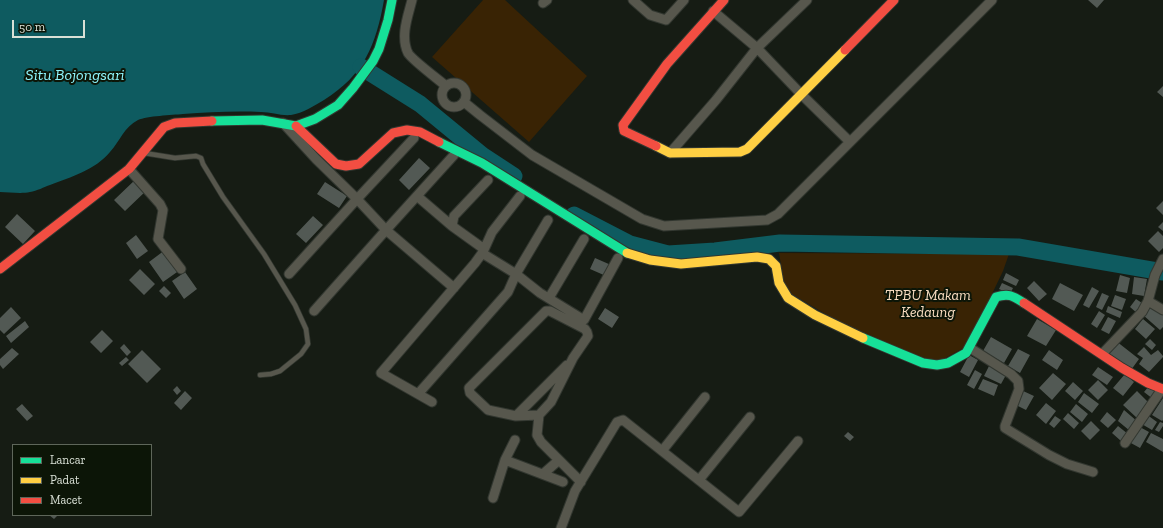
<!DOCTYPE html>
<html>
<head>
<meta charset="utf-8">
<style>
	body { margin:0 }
	#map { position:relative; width:1163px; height:528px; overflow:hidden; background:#161c14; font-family:"Zilla Slab",serif }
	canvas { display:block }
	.legend { position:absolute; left:12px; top:444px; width:140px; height:72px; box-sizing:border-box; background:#0c1507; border:1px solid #5e665a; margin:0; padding:5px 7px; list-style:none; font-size:12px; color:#d9e0d6 }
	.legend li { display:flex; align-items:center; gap:8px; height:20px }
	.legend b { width:20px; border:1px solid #5e665a }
	.scale { position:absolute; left:12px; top:20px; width:73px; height:18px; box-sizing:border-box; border:2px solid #d9e0d6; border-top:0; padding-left:5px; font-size:12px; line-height:14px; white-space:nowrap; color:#d9e0d6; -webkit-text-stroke:3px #0c1507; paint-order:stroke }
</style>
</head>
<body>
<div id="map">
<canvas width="1163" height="528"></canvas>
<ul class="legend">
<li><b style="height:5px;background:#16e098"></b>Lancar</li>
<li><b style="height:5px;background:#ffcf43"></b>Padat</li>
<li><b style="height:5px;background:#f24e42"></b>Macet</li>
</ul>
<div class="scale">50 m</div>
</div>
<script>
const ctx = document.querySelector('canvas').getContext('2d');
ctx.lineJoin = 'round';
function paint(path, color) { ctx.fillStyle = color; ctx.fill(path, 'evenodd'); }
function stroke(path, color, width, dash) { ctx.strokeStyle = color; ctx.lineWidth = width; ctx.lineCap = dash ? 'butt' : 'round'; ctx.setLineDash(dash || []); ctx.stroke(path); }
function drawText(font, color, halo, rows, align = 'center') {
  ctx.font = font + ' "Zilla Slab",serif'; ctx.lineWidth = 4; ctx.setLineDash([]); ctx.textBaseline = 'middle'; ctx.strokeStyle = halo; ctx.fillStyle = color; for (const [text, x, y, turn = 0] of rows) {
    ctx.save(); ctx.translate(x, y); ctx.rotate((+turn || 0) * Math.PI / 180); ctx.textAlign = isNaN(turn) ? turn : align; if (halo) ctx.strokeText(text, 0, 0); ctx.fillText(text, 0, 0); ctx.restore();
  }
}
paint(new Path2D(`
	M483,0H505L587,76L529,142L432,57Z
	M779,253L1009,254L1003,271L967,346L940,361L925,359L849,328L790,293L784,282Z`), '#392304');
paint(new Path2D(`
	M0,0H384C376,45 364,75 324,100C314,106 303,113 291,115C281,116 271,112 261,112C235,111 209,112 183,114C172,115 147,116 138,120C124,127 120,141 110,152C95,170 71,177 50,185C44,187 37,191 30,192C21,194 9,192 0,192Z`), '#0e5b60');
stroke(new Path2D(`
	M361,67L420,104L482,155L514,176
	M574,215L630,244L668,254L715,251L780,243L1018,247L1163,272`), '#0e5b60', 17);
paint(new Path2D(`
	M1088,0H1104L1097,8Z
	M1163,86V97L1157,92Z
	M419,158L430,168L409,190L399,180Z
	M136,179L147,190L125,211L114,200Z
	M325,182L347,196L339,208L317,194Z
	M1163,201V215L1156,208Z
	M17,214L35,231L23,244L5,227Z
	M313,216L323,225L306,243L296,234Z
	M1163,222V231L1158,227Z
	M1158,231L1163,236V248L1159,252L1148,241Z
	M136,235L148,251L137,259L126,243Z
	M165,250L180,270L163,282L149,262Z
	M595,258L611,265L606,276L590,269Z
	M140,269L155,284L144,295L129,280Z
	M185,272L197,289L184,299L172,281Z
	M1006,273L1019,280L1016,286L1003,280Z
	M1120,275L1130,278L1127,293L1116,291Z
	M1134,277L1147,279L1144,296L1132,294Z
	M1034,281L1047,294L1039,301L1027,288Z
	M1002,283L1013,288L1010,294L999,289Z
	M1060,283L1083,295L1074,311L1052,299Z
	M164,286L171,293L166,298L159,291Z
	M1092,287L1099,291L1089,308L1083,305Z
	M1102,293L1109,296L1102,310L1096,307Z
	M1115,295L1126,299L1122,310L1111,306Z
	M1136,299L1145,305L1138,314L1130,307Z
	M1153,305L1163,314V327L1160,330L1143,315Z
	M1108,306L1122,312L1120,318L1106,312Z
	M11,307L21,318L4,334L0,330V318Z
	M605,308L619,317L612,328L598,319Z
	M1099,311L1105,315L1097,328L1091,324Z
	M1108,317L1116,321L1109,334L1101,330Z
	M1037,319L1056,330L1046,346L1027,336Z
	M1143,319L1155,329L1146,339L1135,329Z
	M25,321L29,327L11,343L6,336Z
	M102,330L113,341L101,353L90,342Z
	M991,337L1012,349L1004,363L983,351Z
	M1150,339L1156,345L1152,350L1145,344Z
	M1116,341L1139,359L1131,370L1107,352Z
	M124,344L131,352L127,356L120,348Z
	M1144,347L1151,355L1158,350L1163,356V357L1149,372L1139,364L1143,358L1137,354Z
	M12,348L19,354L3,369L0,365V359Z
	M1018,349L1030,355L1020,373L1008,366Z
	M142,350L161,369L147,383L128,364Z
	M1049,350L1063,360L1057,370L1042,360Z
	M969,355L978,360L969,377L960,372Z
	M126,357L129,360L122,366L119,363Z
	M989,366L1006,375L1001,384L984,376Z
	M1098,367L1113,377L1107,385L1092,375Z
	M975,370L982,374L974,389L967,385Z
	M1053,373L1066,384L1052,400L1039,388Z
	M1125,374L1134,382L1123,396L1113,388Z
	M983,379L998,385L994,396L978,389Z
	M1098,380L1108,390L1098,400L1088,390Z
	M1073,382L1083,391L1075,400L1065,391Z
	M177,386L181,391L177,395L173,390Z
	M1149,386L1158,393L1153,399L1144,392Z
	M1021,390L1034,396L1026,410L1014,404Z
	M185,391L192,398L181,410L174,403Z
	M1137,391L1150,404L1137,418L1123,405Z
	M1084,393L1099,404L1092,413L1078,402Z
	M1163,398V420L1162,421L1152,415Z
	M1046,403L1056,411L1046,424L1036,415Z
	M22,404L33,416L27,421L16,409Z
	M1076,404L1088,414L1082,422L1070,412Z
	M1124,410L1138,422L1130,431L1118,421Z
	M1107,412L1116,420L1108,428L1100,421Z
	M1068,413L1079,423L1074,429L1063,419Z
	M1146,414L1157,422L1152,430L1140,423Z
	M1055,416L1061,420L1054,428L1049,424Z
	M1091,421L1100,430L1090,440L1081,431Z
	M1160,422L1163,423V426L1159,432L1155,430Z
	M1118,426L1128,434L1121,441L1112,433Z
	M1138,426L1149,432L1140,448L1129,442Z
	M848,432L854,437L850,441L844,436Z
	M1151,433L1163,439V452L1146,442Z
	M49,515H58L54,519Z`), '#525954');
const lane = new Path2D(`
	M144,153L175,158L196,156L201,158L203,164L223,197L264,254L295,305L306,329L308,344L301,354L280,371L271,374L260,375`);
const street = new Path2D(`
	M412,0C408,16 400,36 408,53C411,59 439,80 446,86
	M633,0L650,15L666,20L684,0
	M543,3L547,0
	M713,11L757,48L801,94L850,142
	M442 95a12 12 0 1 1 24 0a12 12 0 1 1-24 0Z
	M464,102L480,115L532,155L642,219L664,226L767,220L778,214L992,0
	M283,123L316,159L357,199L289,274
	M670,153L716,100L757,48L807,0
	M129,169L160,204L163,210L158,239L181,269
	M417,196L452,226
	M484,249L452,226L454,216L488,180
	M482,253L516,274L540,293L584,320L618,258
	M454,288L386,230L454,155
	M549,298L584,239
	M1148,301L1163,310
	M314,311L386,230L357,199L414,138
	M970,348L1011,374L1018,381L1019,389L1005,426V428L1049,455L1067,464L1093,472
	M1102,354L1142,312L1148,301L1155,275L1163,259
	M418,394L508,292L516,274L548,220
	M432,402L381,373L475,263L483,252L492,232L520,196
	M539,415L516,416L488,410L470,393L469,388L546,311H550L585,329L587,332L588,336L573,358L551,402L539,415L537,435L541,442L581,482
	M516,416L567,365
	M1125,443L1162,389
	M662,451L705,397
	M505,460L563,482
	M543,474L559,460
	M699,480L750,417
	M493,498L505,460L515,440
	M561,528L575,491L617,422L623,420L739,512L798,441`);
const fast = new Path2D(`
	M212,121L262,120L296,126L315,119L338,105L353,88L373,61L379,49L388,20L392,0
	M439,142L482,163L627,253
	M863,338L923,363L937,365L948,363L966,353L996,297C1009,293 1013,296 1024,303`);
const slow = new Path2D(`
	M656,146L670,153L740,152L747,149L845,50
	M627,253L650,260L681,264L757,257L769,259L776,266L779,283L788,298L815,315L863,338`);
const jam = new Path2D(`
	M845,50L894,0
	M296,126L336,164L346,166L359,164L393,133L407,130L420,132L439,142
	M656,146L624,131L623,125L667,64L724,0
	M0,269L129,169L164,127L175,123L212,121
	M1024,303L1122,368L1148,383L1163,389`);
stroke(lane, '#323730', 6);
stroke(street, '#323730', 11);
stroke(fast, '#323730', 11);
stroke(slow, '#323730', 11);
stroke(jam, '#323730', 11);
stroke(lane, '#57574d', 4.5);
stroke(street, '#57574d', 9);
stroke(fast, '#16e098', 9);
stroke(slow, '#ffcf43', 9);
stroke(jam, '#f24e42', 9);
drawText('italic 15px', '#f9ddc1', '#0c1507', [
	["TPBU Makam",928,296],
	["Kedaung",928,313]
]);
drawText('italic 16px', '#8ff6fe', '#0c1507', [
	["Situ Bojongsari",75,75]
]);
</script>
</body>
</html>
